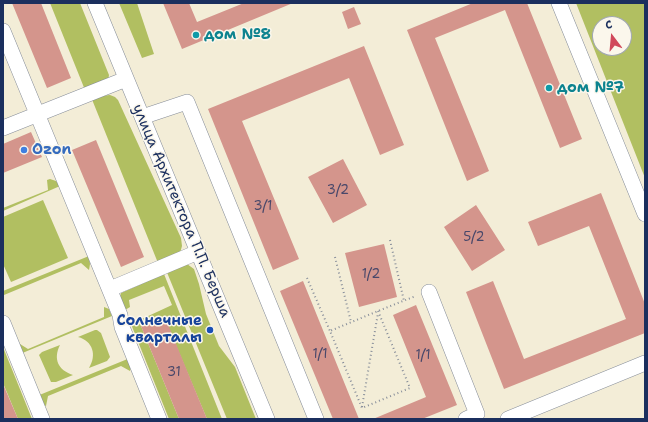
<!DOCTYPE html>
<html>
<head>
<meta charset="utf-8">
<style>
	body { margin:0 }
	#map { position:relative; width:648px; height:422px; overflow:hidden; background:#f3edd7; font-family:"Shantell Sans",sans-serif }
	canvas { display:block }
	.frame { position:absolute; inset:0; border:4px solid #1b2f5e; pointer-events:none }
	.north { position:absolute; left:592px; top:16px; width:40px; height:40px; box-sizing:border-box; background:#fbf7ec; border:1px solid #a1a7b3; border-radius:50%; rotate:344deg; font-size:11px; font-weight:700; line-height:16px; text-align:center; color:#1b2f5e }
	.north::after { content:''; display:block; margin:auto; width:14px; height:18px; background:#d1495b; clip-path:polygon(50% 0,100% 100%,50% 72%,0 100%) }
</style>
</head>
<body>
<div id="map">
<canvas width="648" height="422"></canvas>
<div class="frame"></div>
<div class="north">С</div>
</div>
<script>
const ctx = document.querySelector('canvas').getContext('2d');
ctx.lineJoin = 'round';
function paint(path, color) { ctx.fillStyle = color; ctx.fill(path, 'evenodd'); }
function stroke(path, color, width, dash) { ctx.strokeStyle = color; ctx.lineWidth = width; ctx.lineCap = dash ? 'butt' : 'round'; ctx.setLineDash(dash || []); ctx.stroke(path); }
function drawText(font, color, halo, rows, align = 'center') {
  ctx.font = font + ' "Shantell Sans",sans-serif'; ctx.lineWidth = 3; ctx.setLineDash([]); ctx.textBaseline = 'middle'; ctx.strokeStyle = halo; ctx.fillStyle = color; for (const [text, x, y, turn = 0] of rows) {
    ctx.save(); ctx.translate(x, y); ctx.rotate((+turn || 0) * Math.PI / 180); ctx.textAlign = isNaN(turn) ? turn : align; if (halo) ctx.strokeText(text, 0, 0); ctx.fillText(text, 0, 0); ctx.restore();
  }
}
paint(new Path2D(`
	M50,3H80L109,75L108,81L85,90Z
	M119,3H137L154,54L142,58Z
	M576,3H645V178ZM600,24H624V48H600Z
	M110,95L115,97L118,100L181,238L182,246L180,253L158,263L91,97Z
	M50,179L56,181L60,186L3,211V208L48,190L47,180Z
	M43,200L68,258L11,282L3,264V217Z
	M89,256L90,264L89,270L81,263L4,295L3,305V291Z
	M187,264L194,269L199,284L206,314L219,346L235,367L256,419H227L166,270Z
	M164,274L222,419H207L164,317L141,326L179,419H169L131,324L172,305L164,286L129,300L130,307L125,310L120,297L121,293Z
	M104,307L109,309L112,316L20,354L19,347L20,344L28,349L104,317Z
	M95,330H97L101,333L110,357L107,361L89,368C97,355 93,341 78,337Z
	M60,345C53,359 58,370 73,375L56,382H51L39,355L42,352Z
	M3,347L32,419H18L3,383Z
	M130,358L131,367L130,371L121,366L48,396L46,406L43,405L37,396Z`), '#b1bf61');
paint(new Path2D(`
	M12,3H41L71,78L47,88Z
	M163,3H189L197,22L244,3H293L182,49Z
	M473,3H527L582,139L560,148L505,10L435,38L489,171L467,181L407,30Z
	M354,7L361,24L348,29L342,12Z
	M364,46L404,145L380,155L349,78L242,121L299,259L273,270L208,109Z
	M31,132L42,157L3,173V144Z
	M96,140L144,257L121,267L72,150Z
	M343,159L367,205L333,223L308,177Z
	M601,193L645,304V333L504,389L466,292L493,281L524,359L626,319L589,226L538,246L528,222Z
	M476,205L505,250L472,271L444,227Z
	M384,244L397,297L359,307L345,253Z
	M303,281L359,419H333L280,291Z
	M416,305L457,405L422,419H373L426,397L393,315Z
	M165,317L207,419H179L141,326Z
	M3,384L18,419H3Z`), '#d4958c');
const minor = new Path2D(`
	M95,3L267,419
	M559,3L645,214
	M3,31L120,315L122,327L159,419
	M142,117L187,102L316,419
	M3,128L126,79
	M110,289L198,252
	M429,292L477,414L466,419
	M3,323L42,419
	M508,419L645,363`);
stroke(minor, '#878e9a', 16);
stroke(new Path2D(`
	M390,240L404,301
	M335,257L351,322
	M307,278L330,331
	M378,311L410,388L362,408L330,331C359,319 387,307 416,296
	M362,407L378,313`), '#878e9a', 2, [1, 3]);
stroke(minor, '#fff', 15);
for (const [x, y, r, color] of [
	[196,35,4,"#0f9aa8"],
	[549,88,4,"#0f9aa8"],
	[24,150,4,"#3f7fe0"],
	[210,330,4,"#1a4fb4"]
]) { const dot = new Path2D(); dot.arc(x, y, r, 0, 2 * Math.PI); ctx.fillStyle = color; ctx.fill(dot); stroke(dot, '#fbf7ec', 1.5); }
drawText('13px', '#49486a', null, [
	["3/2",338,191],
	["3/1",263,207],
	["5/2",474,238],
	["1/2",371,275],
	["1/1",320,355],
	["1/1",423,356],
	["31",174,373]
]);
drawText('bold 15px', '#0d838f', '#fbf7ec', [
	["дом №8",204,35],
	["дом №7",557,88]
], 'left');
drawText('bold 15px', '#366cbe', '#fbf7ec', [
	["Ozon",32,150]
], 'left');
drawText('15px', '#1b2f5e', '#fbf7ec', [
	["улица Архитектора П.П. Берша",181,211,67]
]);
drawText('bold 15px', '#164399', '#fbf7ec', [
	["Солнечные",202,321],
	["кварталы",202,338]
], 'right');
</script>
</body>
</html>
